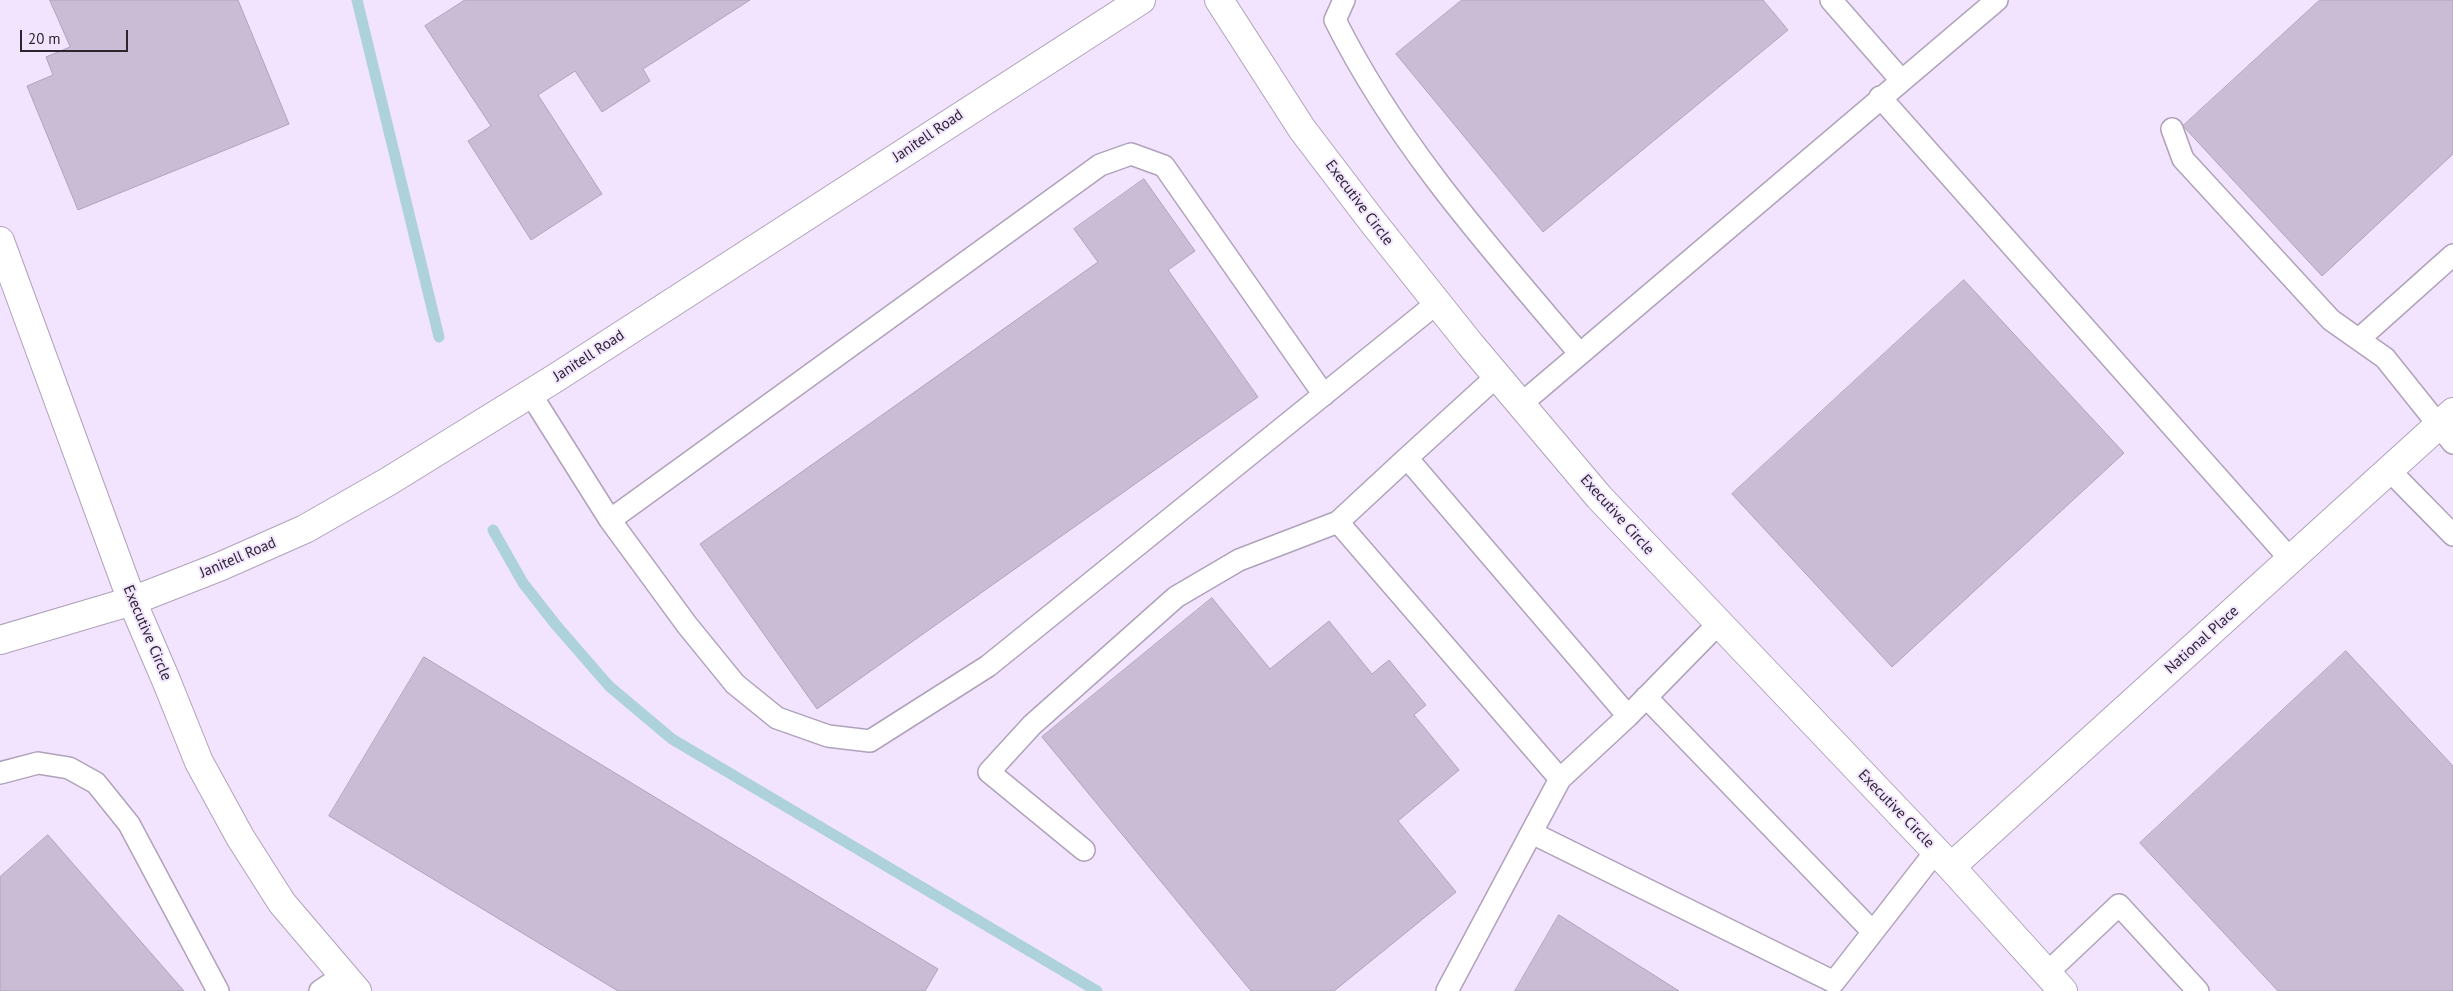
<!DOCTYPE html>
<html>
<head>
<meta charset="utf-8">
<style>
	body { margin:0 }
	#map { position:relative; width:2453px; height:991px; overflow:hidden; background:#f2e4fe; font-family:"PT Sans",sans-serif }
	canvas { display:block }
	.scale { position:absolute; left:20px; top:30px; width:108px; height:22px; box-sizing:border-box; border:2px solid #2a252f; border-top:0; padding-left:6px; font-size:15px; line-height:18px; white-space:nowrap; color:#2a252f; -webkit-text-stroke:4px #f2e4fe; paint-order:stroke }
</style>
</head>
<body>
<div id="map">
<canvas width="2453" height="991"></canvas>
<div class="scale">20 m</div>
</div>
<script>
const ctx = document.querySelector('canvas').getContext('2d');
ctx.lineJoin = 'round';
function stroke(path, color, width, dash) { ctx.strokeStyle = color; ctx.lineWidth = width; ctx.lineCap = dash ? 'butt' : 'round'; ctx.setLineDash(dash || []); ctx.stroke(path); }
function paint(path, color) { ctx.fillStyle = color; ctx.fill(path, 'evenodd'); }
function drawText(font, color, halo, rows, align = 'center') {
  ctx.font = font + ' "PT Sans",sans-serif'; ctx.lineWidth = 4; ctx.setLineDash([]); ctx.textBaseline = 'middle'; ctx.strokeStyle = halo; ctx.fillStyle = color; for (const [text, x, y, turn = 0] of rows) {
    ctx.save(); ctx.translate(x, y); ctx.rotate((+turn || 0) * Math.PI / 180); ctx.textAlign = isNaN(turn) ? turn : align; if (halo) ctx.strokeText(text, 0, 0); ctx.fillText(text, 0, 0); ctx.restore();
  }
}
stroke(new Path2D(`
	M357,0L439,337
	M493,530L523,583L556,625L609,686L672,739L1097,991`), '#aed2dc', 11);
const building = new Path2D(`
	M50,0H238L289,124L78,210L27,86L53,75L46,57L70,47Z
	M465,0H750L643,69L650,81L602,112L575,71L538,95L602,194L531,240L468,141L491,126L425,26Z
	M1462,0H1763L1788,30L1543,232L1396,54Z
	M2320,0H2453V154L2322,276L2183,126Z
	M1144,179L1195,251L1168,270L1258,397L817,709L700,544L1098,262L1074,229Z
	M1964,280L2124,453L1892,667L1732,494Z
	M1212,598L1270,669L1329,621L1372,674L1389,660L1426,705L1414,715L1459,770L1398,821L1456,892L1334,991H1251L1042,737Z
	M2346,651L2453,766V991H2278L2140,843Z
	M424,657L938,969L925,991H618L329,816Z
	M48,835L184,991H0V877Z
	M1559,915L1679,991H1515Z`);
paint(building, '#c9bcd4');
stroke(building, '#b0a3bb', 1);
const lane = new Path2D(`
	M1344,0L1335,20C1398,146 1490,248 1580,354
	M1831,0L1901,80
	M1880,97L2291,560
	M2172,129L2183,159L2331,320L2385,358L2453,443
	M2359,339L2453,255
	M1497,376L1407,458L1628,716L1718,624
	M530,393L610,520L687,625L735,684L777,718L828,736L870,741L988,666L1437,303
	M1521,404L1997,0
	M1407,458L1338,522L1560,779L1628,716
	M2390,471L2453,535
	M610,520L1100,165L1131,154L1164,166L1324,395
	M1646,697L1872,931
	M0,773L38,763L69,768L96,783L129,824L218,991
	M1532,833L1834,982L1936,851
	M1084,850L989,772L1032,725L1176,597L1239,560L1338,522
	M2047,973L2119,905L2198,991
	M320,991L344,975
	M1447,991L1560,779`);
const street = new Path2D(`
	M1219,0L1302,129L1372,221L1470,344L1599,497L1951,867L2063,991
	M0,241L132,601L166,680L199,762L240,837L282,903L357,991
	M1951,867L2453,412`);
const secondary = new Path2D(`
	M0,640L132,601L219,567L305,529L389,481L557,377L1141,0`);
stroke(lane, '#afa2ba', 24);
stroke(street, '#afa2ba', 30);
stroke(secondary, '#afa2ba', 30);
stroke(lane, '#fff', 21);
stroke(street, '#fff', 28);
stroke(secondary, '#fff', 28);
drawText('15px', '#2a252f', '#f2e4fe', [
	["Janitell Road",928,136,-34],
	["Executive Circle",1359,203,53],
	["Janitell Road",589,356,-33],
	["Executive Circle",1617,515,48],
	["Janitell Road",238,558,-23],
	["Executive Circle",147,633,67],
	["National Place",2202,640,-42],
	["Executive Circle",1896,809,46]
]);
</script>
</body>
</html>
